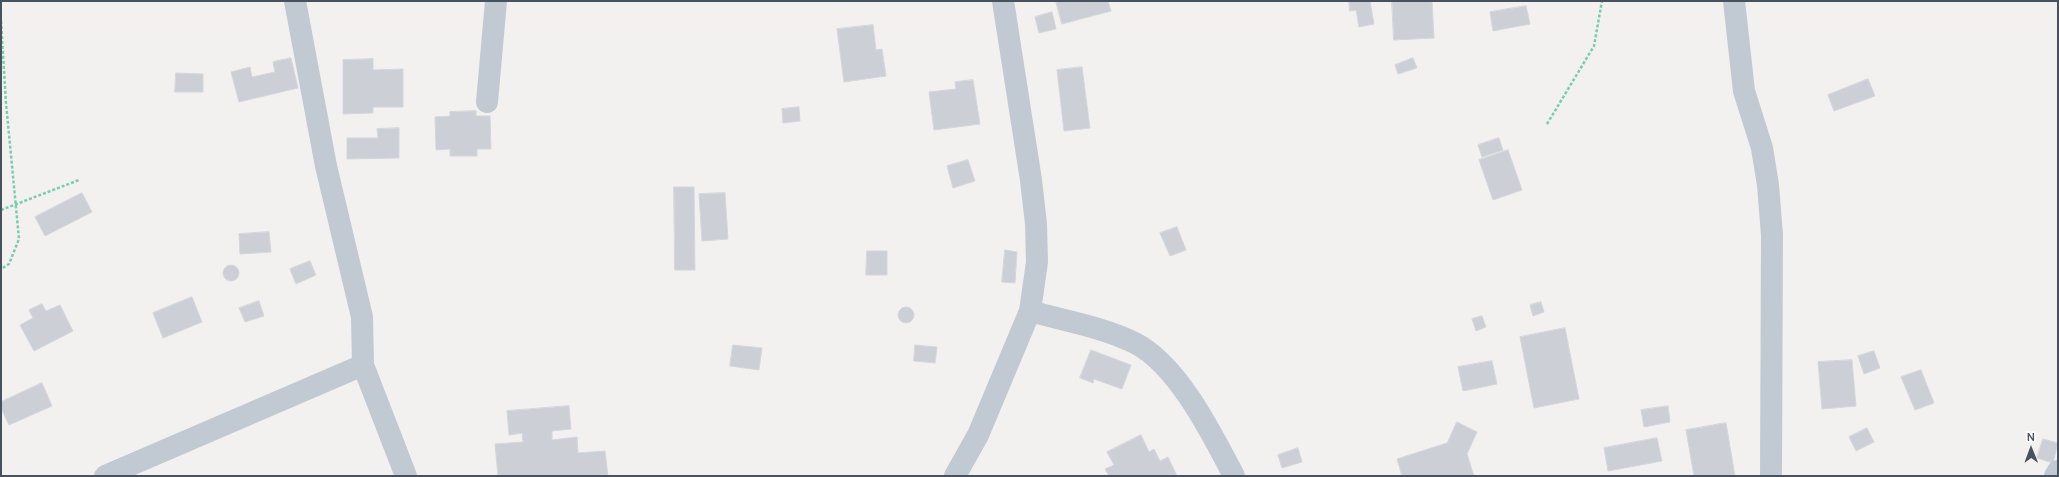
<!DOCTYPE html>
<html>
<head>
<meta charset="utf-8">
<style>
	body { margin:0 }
	#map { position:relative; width:2059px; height:477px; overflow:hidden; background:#f3f1f0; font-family:Manrope,sans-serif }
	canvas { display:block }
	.frame { position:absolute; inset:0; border:2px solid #48525e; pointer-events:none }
	.north { position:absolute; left:2011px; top:429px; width:40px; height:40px; -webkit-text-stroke:3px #fff; paint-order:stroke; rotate:359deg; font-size:11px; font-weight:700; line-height:16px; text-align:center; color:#48525e }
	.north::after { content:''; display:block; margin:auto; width:14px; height:18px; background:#48525e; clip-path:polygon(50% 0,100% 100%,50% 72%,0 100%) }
</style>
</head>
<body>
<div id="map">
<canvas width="2059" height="477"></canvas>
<div class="frame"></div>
<div class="north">N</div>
</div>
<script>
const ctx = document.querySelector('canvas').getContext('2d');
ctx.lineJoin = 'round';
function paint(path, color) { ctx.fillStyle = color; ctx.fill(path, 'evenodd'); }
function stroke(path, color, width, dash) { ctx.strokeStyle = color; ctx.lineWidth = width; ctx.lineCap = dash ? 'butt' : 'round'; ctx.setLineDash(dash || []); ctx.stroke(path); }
const building = new Path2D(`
	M1056,1H1108L1111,11L1062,24Z
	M1349,1H1370L1374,24L1359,27L1356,10L1350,11Z
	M1392,1H1432L1434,38L1394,40Z
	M1526,6L1530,24L1493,31L1490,12Z
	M1052,12L1056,29L1039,33L1035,17Z
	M873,25L876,50L882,49L886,76L844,82L837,29Z
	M291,58L298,88L239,102L231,72L250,67L252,77L275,72L273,62Z
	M1413,58L1417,68L1398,74L1395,65Z
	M373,59V70L403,69V107H373V113L343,114V60Z
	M1082,67L1090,128L1064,131L1057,70Z
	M176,73L203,74V92H175Z
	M1868,79L1875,96L1834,111L1828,95Z
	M973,80L980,124L934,130L929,92L956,89L955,82Z
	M799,107L800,121L783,123L782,109Z
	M476,111V116H490L491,149H477V156H450V149L436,150L435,117L450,116V112Z
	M399,128V158L347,159V138H378L377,129Z
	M1499,138L1503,150L1482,157L1478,145Z
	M1508,150L1522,190L1493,200L1479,160Z
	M968,160L975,181L953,188L947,166Z
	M674,187H694L695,270H675Z
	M82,193L92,212L45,236L35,217Z
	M725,193L728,239L702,241L699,194Z
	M1177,227L1186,250L1170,256L1160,233Z
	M269,232L271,252L240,254L239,234Z
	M1005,250L1017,252L1015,283L1002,282Z
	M867,251H887V275H866Z
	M310,261L316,275L296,284L290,269Z
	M223 273a8 8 0 1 1 16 0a8 8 0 1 1-16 0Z
	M192,297L202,322L163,338L153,313Z
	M259,301L264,316L245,322L239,308Z
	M1541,302L1544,312L1533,316L1530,305Z
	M42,304L46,311L60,305L73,331L34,351L20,325L33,318L29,310Z
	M898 315a8 8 0 1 1 16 0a8 8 0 1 1-16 0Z
	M1482,316L1486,327L1476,331L1472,319Z
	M1565,328L1579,399L1534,408L1520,337Z
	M733,345L762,348L759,370L730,366Z
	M915,345L937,347L935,363L914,361Z
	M1091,350L1131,365L1122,389L1094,379L1093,383L1080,378Z
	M1874,351L1880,368L1864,374L1858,356Z
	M1852,360L1856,406L1822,409L1818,362Z
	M1492,361L1497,384L1463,391L1458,367Z
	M1921,370L1934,403L1915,410L1901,377Z
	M42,383L52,406L9,425L1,408V402Z
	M569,406L571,429L552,431V440L577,437L578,453L605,451L608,476H498L495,444L523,442L522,433L509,435L507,411Z
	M1668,406L1670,422L1644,427L1641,410Z
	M1457,422L1477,432L1467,454L1474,476H1402L1397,459L1447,443Z
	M1726,423L1735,476H1694L1686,430Z
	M1867,428L1874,442L1856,451L1849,437Z
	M1141,435L1149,452L1154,449L1160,461L1168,457L1177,476H1109L1105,469L1114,465L1107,452Z
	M1657,438L1662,461L1608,471L1604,448Z
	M2043,439L2058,443L2053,463L2037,458Z
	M1298,448L1302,462L1282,468L1278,455Z`);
paint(building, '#cccfd6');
stroke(building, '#d4d6dc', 1);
stroke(new Path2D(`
	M1,21L6,103L19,239L9,264L1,269
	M1547,124L1594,46L1602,1
	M1,210L79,180`), '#77ceaa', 2.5, [3, 2]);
stroke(new Path2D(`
	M295,1L326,166L362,317L363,365L406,476
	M1734,1L1744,91L1762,148L1768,185L1772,235L1771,476
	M487,102L496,1
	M1030,311C1065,321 1103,327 1135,343C1178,365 1212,434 1234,476
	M105,476L363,365
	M955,476L978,435L1030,311L1037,262L1036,224L1031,180L1003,1
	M2055,476L2058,471`), '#c1c9d2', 22);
</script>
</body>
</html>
